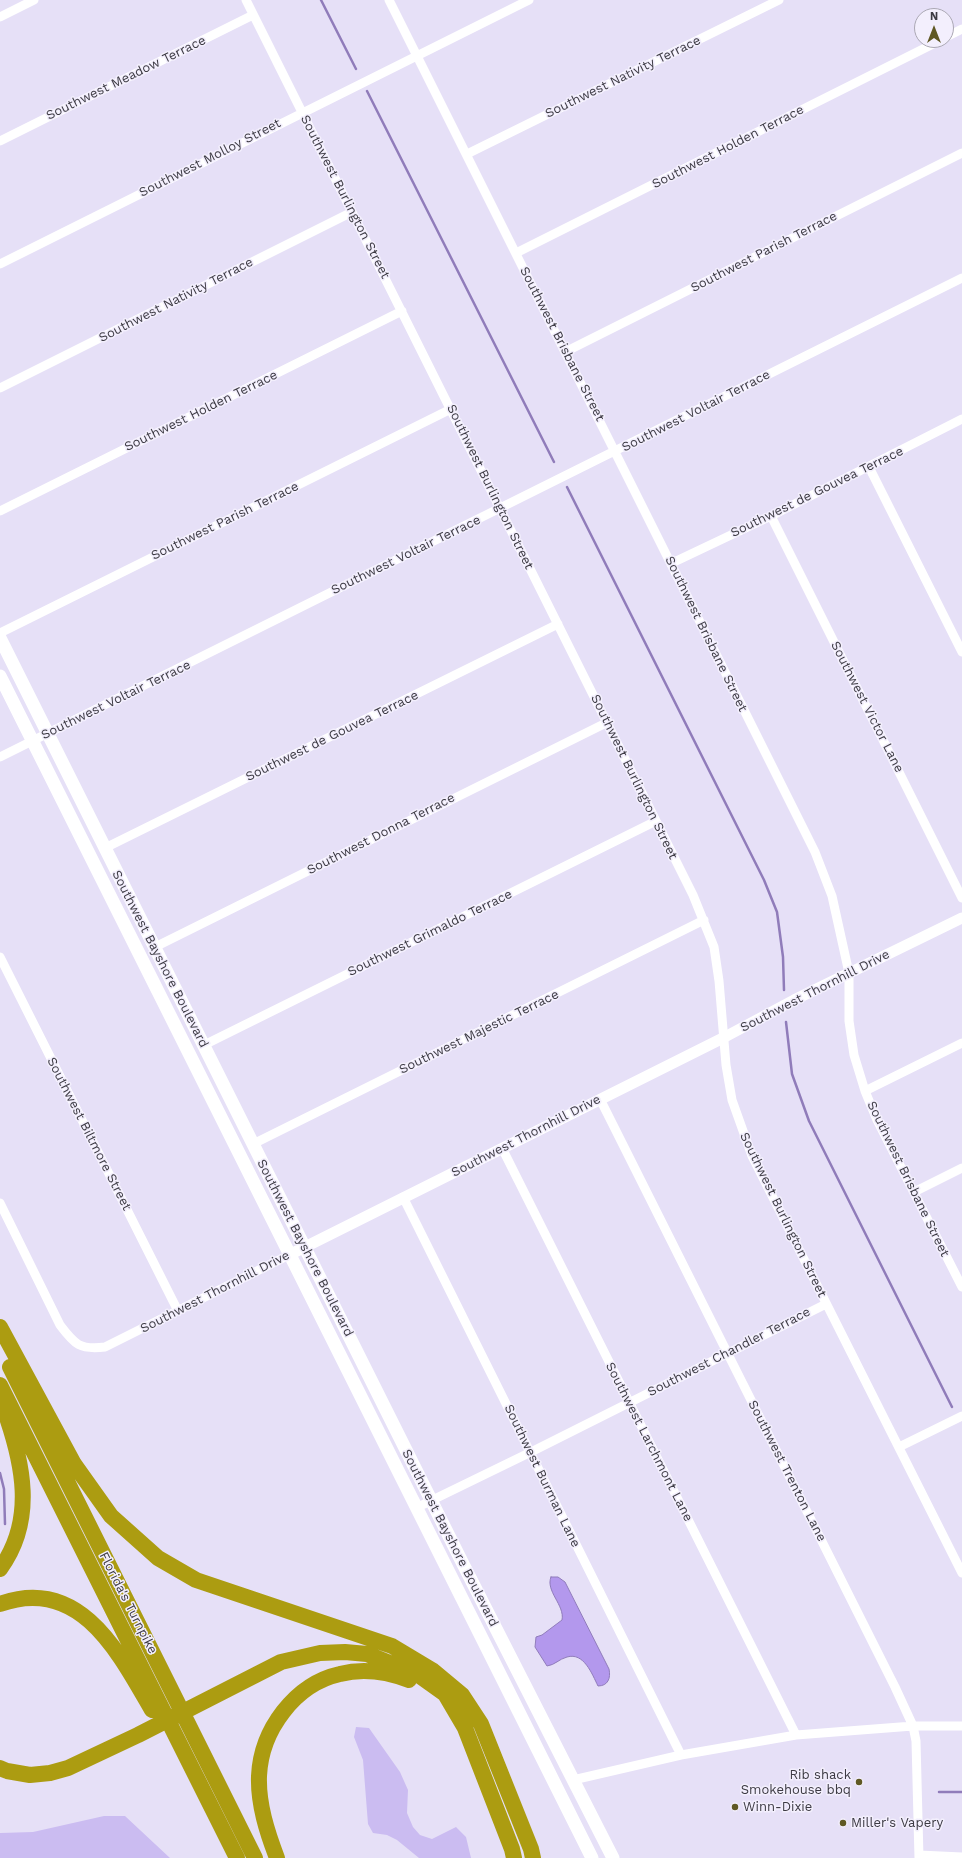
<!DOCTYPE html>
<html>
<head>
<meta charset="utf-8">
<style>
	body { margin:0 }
	#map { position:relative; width:962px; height:1858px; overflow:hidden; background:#e6e0f7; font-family:"Work Sans",sans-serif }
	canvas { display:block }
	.north { position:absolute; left:914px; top:8px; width:40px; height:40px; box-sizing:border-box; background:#f3effd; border:1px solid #aaa7b3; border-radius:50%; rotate:0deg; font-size:11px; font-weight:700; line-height:16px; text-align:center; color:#3d3b44 }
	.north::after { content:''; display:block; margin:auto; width:14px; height:18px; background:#5f5824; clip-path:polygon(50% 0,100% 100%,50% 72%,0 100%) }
</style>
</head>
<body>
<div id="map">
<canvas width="962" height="1858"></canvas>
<div class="north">N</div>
</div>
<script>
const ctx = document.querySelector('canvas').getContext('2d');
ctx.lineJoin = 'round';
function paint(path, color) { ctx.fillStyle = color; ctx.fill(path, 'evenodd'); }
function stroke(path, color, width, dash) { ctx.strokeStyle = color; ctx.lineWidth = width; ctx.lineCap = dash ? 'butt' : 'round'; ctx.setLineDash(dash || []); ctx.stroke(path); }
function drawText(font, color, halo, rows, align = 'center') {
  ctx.font = font + ' "Work Sans",sans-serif'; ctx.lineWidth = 3; ctx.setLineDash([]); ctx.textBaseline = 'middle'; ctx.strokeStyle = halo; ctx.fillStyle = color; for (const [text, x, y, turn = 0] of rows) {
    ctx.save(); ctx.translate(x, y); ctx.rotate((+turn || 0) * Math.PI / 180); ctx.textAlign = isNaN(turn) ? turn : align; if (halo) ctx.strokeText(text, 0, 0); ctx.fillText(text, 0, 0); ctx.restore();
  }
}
paint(new Path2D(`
	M356,1727L369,1728L400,1772L408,1790L407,1813L413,1827L420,1835L432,1839L456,1827L466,1837L471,1858H419L397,1840L387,1835L373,1833L368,1824L363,1760L354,1737Z
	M104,1816H125L170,1858H0V1833L33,1832Z`), '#cbbcf1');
const water = new Path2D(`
	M551,1577H558L565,1582L609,1669C611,1678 608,1686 598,1686C592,1674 584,1652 567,1657C559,1659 555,1665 547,1666L535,1647L536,1637L542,1635L562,1620C565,1605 545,1591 551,1577Z`);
paint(water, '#b398ed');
stroke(water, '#907cba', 1);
stroke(new Path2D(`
	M321,0L356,69
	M367,91L554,462
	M567,487L764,880L777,912L783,957L784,990
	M786,1022L792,1074L809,1121L952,1407
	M0,1473L4,1489L5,1524
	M939,1792H962`), '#907cba', 2.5);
stroke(new Path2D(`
	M246,0L693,895L714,947L719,981L726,1065L732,1100L752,1156L962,1573
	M389,0L815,852L832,896L849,973V1021L854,1055L865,1091L877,1120L962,1287
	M0,17L34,0
	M946,37L962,29
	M0,141L253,15
	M467,154L779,0
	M516,253L941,40
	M0,264L529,0
	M565,352L962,153
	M0,388L352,212
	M869,467L962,652
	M0,511L402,311
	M771,516L962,898
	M672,563L771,516L962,419
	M0,633L451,409
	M0,757L962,278
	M105,848L558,624
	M155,947L608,722
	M0,957L178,1311
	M204,1045L656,821
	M865,1091L962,1043
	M600,1099L895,1687L913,1726L916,1741L919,1858
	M253,1144L704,920
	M502,1148L796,1735
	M914,1192L962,1168
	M403,1197L681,1755
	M0,1203L60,1325C75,1345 80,1350 105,1347L289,1255
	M899,1447L962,1416
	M416,1508L531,1452L826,1304
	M573,1780L681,1755L796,1735L913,1726H962
	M919,1855L962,1857`), '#fff', 9);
stroke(new Path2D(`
	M289,1255L723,1038L794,1000L962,918`), '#fff', 11);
stroke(new Path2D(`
	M0,638L461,1560L613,1858
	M0,676L592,1858`), '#fff', 13);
stroke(new Path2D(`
	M0,1327L74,1464L111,1516L158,1558L196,1580L392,1646L432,1670L462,1695L481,1724L531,1849L533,1858
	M10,1367L255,1858
	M0,1385L237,1858
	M0,1569C36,1520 23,1462 4,1409
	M0,1604C80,1575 119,1653 152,1710
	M0,1768L7,1771L30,1775L50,1773L68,1768L138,1735L281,1662L320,1653L345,1652L367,1654L417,1674L445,1694L465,1728L512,1849L514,1858
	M277,1858C267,1832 258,1804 259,1776C261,1730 295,1684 340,1674C363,1668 388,1672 409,1680`), '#ac9c11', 16);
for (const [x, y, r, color] of [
	[859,1782,4,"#5f5824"],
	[735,1807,4,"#5f5824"],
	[843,1823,4,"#5f5824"]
]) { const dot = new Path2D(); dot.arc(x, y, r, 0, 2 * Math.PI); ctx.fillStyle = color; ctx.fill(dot); stroke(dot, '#f3effd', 1.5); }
drawText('13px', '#3d3b44', '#f3effd', [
	["Southwest Nativity Terrace",623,77,-26],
	["Southwest Meadow Terrace",126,78,-26],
	["Southwest Holden Terrace",728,147,-27],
	["Southwest Molloy Street",210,158,-27],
	["Southwest Burlington Street",345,197,63],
	["Southwest Parish Terrace",764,252,-27],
	["Southwest Nativity Terrace",176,300,-27],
	["Southwest Brisbane Street",562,344,63],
	["Southwest Holden Terrace",201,411,-26],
	["Southwest Voltair Terrace",696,411,-27],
	["Southwest Burlington Street",490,487,64],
	["Southwest de Gouvea Terrace",817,492,-26],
	["Southwest Parish Terrace",225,521,-26],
	["Southwest Voltair Terrace",406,555,-26],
	["Southwest Brisbane Street",706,634,64],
	["Southwest Voltair Terrace",116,700,-26],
	["Southwest Victor Lane",867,707,63],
	["Southwest de Gouvea Terrace",332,736,-26],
	["Southwest Burlington Street",634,777,64],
	["Southwest Donna Terrace",381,834,-27],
	["Southwest Grimaldo Terrace",430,933,-26],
	["Southwest Bayshore Boulevard",160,959,63],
	["Southwest Thornhill Drive",815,991,-27],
	["Southwest Majestic Terrace",479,1032,-26],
	["Southwest Biltmore Street",89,1134,63],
	["Southwest Thornhill Drive",526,1136,-27],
	["Southwest Brisbane Street",908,1179,64],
	["Southwest Burlington Street",783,1215,64],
	["Southwest Bayshore Boulevard",305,1248,63],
	["Southwest Thornhill Drive",215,1292,-27],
	["Southwest Chandler Terrace",729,1352,-27],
	["Southwest Larchmont Lane",649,1442,63],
	["Southwest Trenton Lane",787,1471,63],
	["Southwest Burman Lane",542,1476,64],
	["Southwest Bayshore Boulevard",450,1538,63],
	["Florida's Turnpike",128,1603,63]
]);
drawText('13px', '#3d3b44', '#f3effd', [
	["Rib shack",851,1775,"right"],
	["Smokehouse bbq",851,1790,"right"],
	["Winn-Dixie",743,1807],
	["Miller's Vapery",851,1823]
], 'left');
</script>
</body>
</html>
